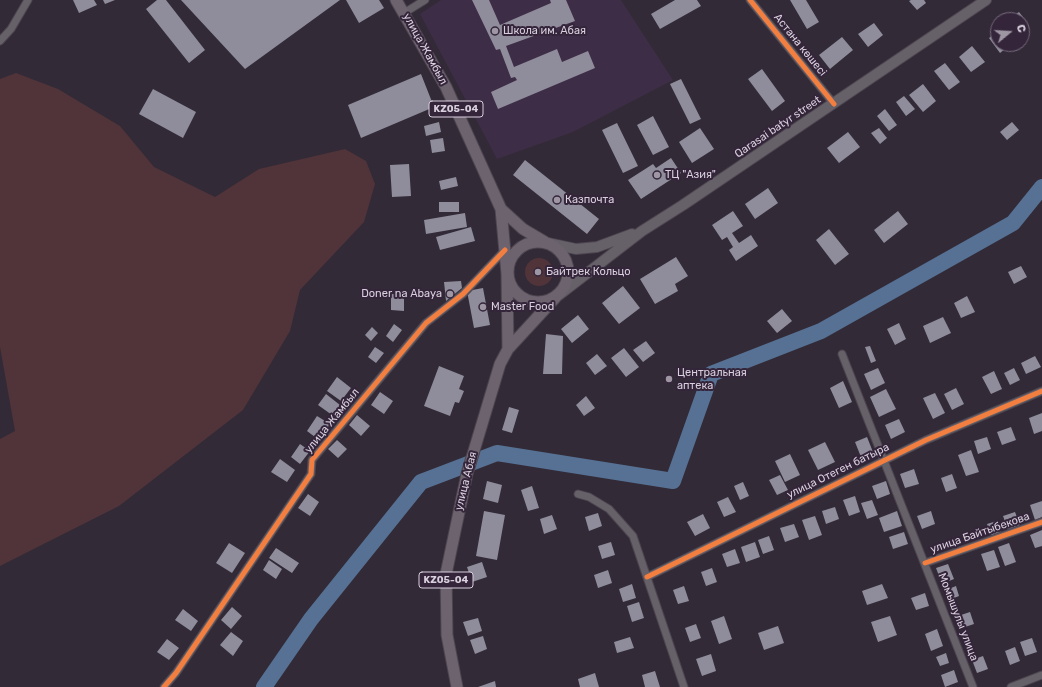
<!DOCTYPE html>
<html>
<head>
<meta charset="utf-8">
<style>
	body { margin:0 }
	#map { position:relative; width:1042px; height:687px; overflow:hidden; background:#322a36; font-family:Rubik,sans-serif }
	canvas { display:block }
	.north { position:absolute; left:990px; top:12px; width:40px; height:40px; box-sizing:border-box; background:#34253b; border:1px solid #76697c; border-radius:50%; rotate:72deg; font-size:11px; font-weight:700; line-height:16px; text-align:center; color:#d9d0de }
	.north::after { content:''; display:block; margin:auto; width:14px; height:18px; background:#9f96a3; clip-path:polygon(50% 0,100% 100%,50% 72%,0 100%) }
</style>
</head>
<body>
<div id="map">
<canvas width="1042" height="687"></canvas>
<div class="north">С</div>
</div>
<script>
const ctx = document.querySelector('canvas').getContext('2d');
ctx.lineJoin = 'round';
function paint(path, color) { ctx.fillStyle = color; ctx.fill(path, 'evenodd'); }
function stroke(path, color, width, dash) { ctx.strokeStyle = color; ctx.lineWidth = width; ctx.lineCap = dash ? 'butt' : 'round'; ctx.setLineDash(dash || []); ctx.stroke(path); }
function drawText(font, color, halo, rows, align = 'center') {
  ctx.font = font + ' Rubik,sans-serif'; ctx.lineWidth = 4; ctx.setLineDash([]); ctx.textBaseline = 'middle'; ctx.strokeStyle = halo; ctx.fillStyle = color; for (const [text, x, y, turn = 0] of rows) {
    ctx.save(); ctx.translate(x, y); ctx.rotate((+turn || 0) * Math.PI / 180); ctx.textAlign = isNaN(turn) ? turn : align; if (halo) ctx.strokeText(text, 0, 0); ctx.fillText(text, 0, 0); ctx.restore();
  }
}
paint(new Path2D(`
	M441,0H621L673,80L573,132L497,159L420,14Z`), '#3e2d46');
paint(new Path2D(`
	M16,73L58,89L120,126L154,167L215,197L259,169L345,149L366,161L375,184L364,222L300,290L290,331L243,410L119,506L0,566V439L15,431L0,347V79Z
	M525 272a14 14 0 1 1 28 0a14 14 0 1 1-28 0Z`), '#503439');
stroke(new Path2D(`
	M264,687L311,619L421,482L497,453L673,481L711,374L821,331L1013,223L1042,187`), '#567194', 16);
paint(new Path2D(`
	M73,0H94L97,5L79,13Z
	M103,0H115L105,4Z
	M157,0H166L205,50L189,63L146,9Z
	M181,0H340L245,69Z
	M346,0H379L384,8L359,23Z
	M472,0H489L500,25L551,3L550,0H566L575,21L506,46L514,67L557,49L562,62L588,51L595,68L498,109L491,92L517,80L515,77L511,78L500,49L496,50Z
	M675,0H697L701,6L660,29L651,14Z
	M790,0H806L819,22L807,29Z
	M911,0H924L926,3L917,10L909,1Z
	M1019,12L1026,21L1022,24V20H1008Z
	M874,23L883,35L868,47L858,34Z
	M998,31V44H1011L1000,53L989,38Z
	M842,37L853,50L830,69L819,55Z
	M972,46L985,62L971,72L959,57Z
	M945,63L960,82L949,90L934,71Z
	M762,69L785,101L772,111L748,79Z
	M421,74L434,107L361,138L348,105Z
	M681,79L701,119L690,124L670,84Z
	M923,84L936,101L923,112L909,95Z
	M153,89L196,112L183,138L139,114Z
	M904,96L915,109L906,116L896,102Z
	M885,109L897,125L889,131L877,116Z
	M653,116L669,147L653,155L637,125Z
	M439,122L441,132L426,136L424,126Z
	M1012,122L1019,130L1007,140L1000,132Z
	M617,123L638,166L623,173L602,130Z
	M700,128L714,149L692,163L679,142Z
	M879,128L887,138L880,144L871,133Z
	M848,132L860,147L839,163L827,148Z
	M443,138L445,151L432,153L430,140Z
	M671,158L681,173L641,199L628,180L653,164L656,168Z
	M525,160L599,219L587,234L513,175Z
	M409,164L411,196L392,197L390,165Z
	M456,177L458,186L441,190L439,181Z
	M768,188L778,203L755,219L745,204Z
	M439,202H459V212H439Z
	M733,211L743,226L732,233L739,243L751,235L758,246L736,261L729,250L733,247L727,237L722,240L712,225Z
	M898,211L908,224L884,243L874,230Z
	M465,213L467,227L426,234L424,220Z
	M471,227L475,241L440,250L436,237Z
	M829,229L849,254L835,265L816,240Z
	M676,257L688,276L675,284L678,291L655,304L640,279Z
	M1021,266L1027,277L1014,284L1008,272Z
	M461,281L462,288L446,301L444,282Z
	M623,286L640,308L619,324L602,303Z
	M483,288L490,325L474,328L467,291Z
	M391,294H404V311L391,310Z
	M967,296L975,312L961,318L954,303Z
	M782,309L792,321L777,333L767,321Z
	M578,315L589,329L572,343L561,329Z
	M943,317L951,333L930,343L923,326Z
	M899,323L906,339L895,345L887,329Z
	M394,324L402,330L393,342L386,336Z
	M372,327L378,333L371,341L365,335Z
	M546,334L563,336L562,374H543Z
	M646,341L655,353L643,362L633,350Z
	M870,346L876,361L871,363L865,347Z
	M375,347L384,353L376,363L368,357Z
	M624,348L639,367L626,377L611,358Z
	M597,354L607,366L595,375L586,363Z
	M1035,356L1041,367L1026,374L1021,363Z
	M439,366L464,376L459,389L464,391L459,403L455,402L450,416L424,406Z
	M878,368L885,383L871,390L864,374Z
	M1014,368L1020,380L1010,385L1004,373Z
	M994,371L1002,389L991,394L982,377Z
	M337,377L351,388L341,401L327,391Z
	M843,381L852,402L839,408L830,388Z
	M956,388L964,404L952,410L944,394Z
	M886,389L896,409L879,417L870,397Z
	M380,392L393,401L384,414L371,405Z
	M935,393L945,413L933,419L923,398Z
	M326,394L340,405L332,415L318,405Z
	M586,396L595,408L584,416L576,405Z
	M509,407L519,410L512,433L502,430Z
	M1042,413V431L1034,434L1029,418Z
	M357,415L370,426L361,436L349,425Z
	M317,416L330,424L319,440L307,431Z
	M899,419L905,432L891,439L885,425Z
	M1011,427L1016,440L1002,445L997,432Z
	M867,437L873,452L861,457L855,442Z
	M987,437L991,449L978,454L974,441Z
	M337,440L347,449L338,458L328,449Z
	M825,442L835,462L818,470L808,450Z
	M300,444L310,451L300,464L291,457Z
	M971,450L979,472L966,476L958,455Z
	M790,454L800,475L785,482L775,461Z
	M280,459L295,470L287,482L271,472Z
	M914,469L919,484L905,488L900,474Z
	M952,474L957,488L946,492L941,478Z
	M780,475L788,490L777,495L769,480Z
	M487,481L502,485L498,503L483,499Z
	M886,481L890,494L877,499L872,486Z
	M743,482L749,496L740,500L734,486Z
	M532,486L539,508L528,511L521,490Z
	M308,494L319,502L310,516L298,508Z
	M855,496L860,512L849,516L843,500Z
	M728,497L736,512L724,517L717,502Z
	M872,500L878,515L867,519L861,503Z
	M1042,501V517L1035,520L1030,505Z
	M835,507L839,519L826,524L822,511Z
	M484,511L505,515L497,560L476,556Z
	M897,511L902,526L884,532L879,518Z
	M931,511L935,524L922,529L917,516Z
	M1015,512L1020,525L1008,530L1003,516Z
	M598,513L602,526L589,531L585,517Z
	M703,514L710,528L695,536L687,522Z
	M552,515L557,529L544,534L540,519Z
	M815,516L822,535L809,540L802,520Z
	M997,521L1001,533L991,536L987,524Z
	M794,524L799,537L785,542L780,528Z
	M1042,530V546L1035,548L1030,535Z
	M904,532L908,544L893,549L889,537Z
	M769,536L774,550L763,554L758,540Z
	M611,542L615,555L602,559L598,546Z
	M755,542L760,557L746,562L741,547Z
	M229,543L245,553L232,573L216,563Z
	M1009,543L1016,562L1005,566L998,547Z
	M276,548L299,563L292,573L269,558Z
	M735,549L740,563L727,567L722,554Z
	M994,550L1000,567L987,571L981,554Z
	M269,560L282,569L276,579L263,570Z
	M482,562L487,577L472,582L467,567Z
	M948,564L954,579L942,584L936,568Z
	M712,568L717,582L706,586L701,572Z
	M608,570L612,583L598,588L594,575Z
	M632,584L636,598L623,602L619,589Z
	M882,584L888,598L867,605L862,591Z
	M684,586L689,601L678,604L673,590Z
	M956,586L959,596L949,600L946,590Z
	M925,593L929,606L916,610L911,598Z
	M639,602L644,618L632,622L627,606Z
	M232,607L242,616L231,629L221,620Z
	M183,609L198,621L191,631L175,620Z
	M970,612L974,624L962,628L958,616Z
	M724,616L732,639L719,644L711,621Z
	M890,616L897,635L878,642L871,622Z
	M478,618L482,631L468,636L463,622Z
	M696,624L701,638L690,642L685,628Z
	M778,626L784,643L764,650L758,633Z
	M937,629L943,646L931,651L925,634Z
	M231,632L243,641L233,656L220,645Z
	M483,636L487,649L475,654L470,640Z
	M630,637L634,648L617,653L614,642Z
	M1032,638L1037,652L1025,656L1020,642Z
	M167,639L179,648L169,660L157,652Z
	M1015,647L1020,661L1010,665L1005,651Z
	M946,653L949,663L940,666L936,657Z
	M711,654L716,671L702,676L696,659Z
	M983,656L988,669L977,673L972,660Z
	M954,670L958,682L945,687L941,675Z
	M655,671L660,687H645L642,675Z
	M595,673L599,687H580L578,679Z
	M495,681L496,687H478Z`), '#8f8c9b');
const street = new Path2D(`
	M750,0L834,104
	M404,13L425,0
	M0,41L11,29L28,0
	M842,354L973,687
	M578,494L589,497L609,509L633,536L684,687
	M925,563L1042,522
	M647,577L926,440L1042,391
	M164,687L176,673L311,474L312,460L426,323L463,294L505,250
	M1011,687L1042,675`);
const secondary = new Path2D(`
	M548,243L576,249L597,247L632,234
	M555,298L642,231L683,205L986,0`);
const primary = new Path2D(`
	M396,0L446,87L501,209L507,274L508,349
	M501,209L523,229L545,242
	M508 272a30 30 0 1 1 60 0a30 30 0 1 1-60 0Z
	M457,687L447,635L446,574L467,474L500,364L508,349L555,298`);
stroke(street, '#4c454f', 9);
stroke(secondary, '#4c454f', 12);
stroke(primary, '#4c454f', 13);
stroke(street, '#666069', 7);
stroke(secondary, '#666069', 10);
stroke(primary, '#6d636e', 11);
stroke(new Path2D(`
	M750,0L834,104
	M925,563L1042,522
	M647,577L926,440L1042,391
	M164,687L176,673L311,474L312,460L426,323L463,294L505,250`), '#f27e40', 5);
for (const [x, y, r, color] of [
	[495,31,4,"#9f96a3"],
	[657,175,4,"#9f96a3"],
	[557,200,4,"#9f96a3"],
	[538,272,4,"#9f96a3"],
	[450,294,4,"#9f96a3"],
	[483,307,4,"#9f96a3"],
	[669,379,4,"#9f96a3"]
]) { const dot = new Path2D(); dot.arc(x, y, r, 0, 2 * Math.PI); ctx.fillStyle = color; ctx.fill(dot); stroke(dot, '#34253b', 1.5); }
for (const [x, y, w] of [
	[456,109,54],
	[446,580,54]
]) { const box = new Path2D(); box.roundRect(x - w / 2, y - 8, w, 16, 3); ctx.fillStyle = '#34253b'; ctx.fill(box); stroke(box, '#d9d0de', 1); }
drawText('bold 10px', '#d9d0de', null, [
	["KZ05-04",456,109],
	["KZ05-04",446,580]
]);
drawText('11px', '#d9d0de', '#34253b', [
	["Школа им. Абая",503,31],
	["ТЦ \"Азия\"",665,175],
	["Казпочта",565,200],
	["Байтрек Кольцо",546,272],
	["Doner na Abaya",442,294,"right"],
	["Master Food",491,307],
	["Центральная",677,373],
	["аптека",677,386]
], 'left');
drawText('11px', '#d9d0de', '#34253b', [
	["Астана көшесі",800,45,51],
	["улица Жамбыл",425,49,61],
	["Qarasai batyr street",778,127,-34],
	["улица Жамбыл",332,421,-51],
	["улица Отеген батыра",838,471,-26],
	["улица Абая",466,481,-76],
	["улица Байтыбекова",980,533,-19],
	["Момышулы улица",958,617,69]
]);
</script>
</body>
</html>
